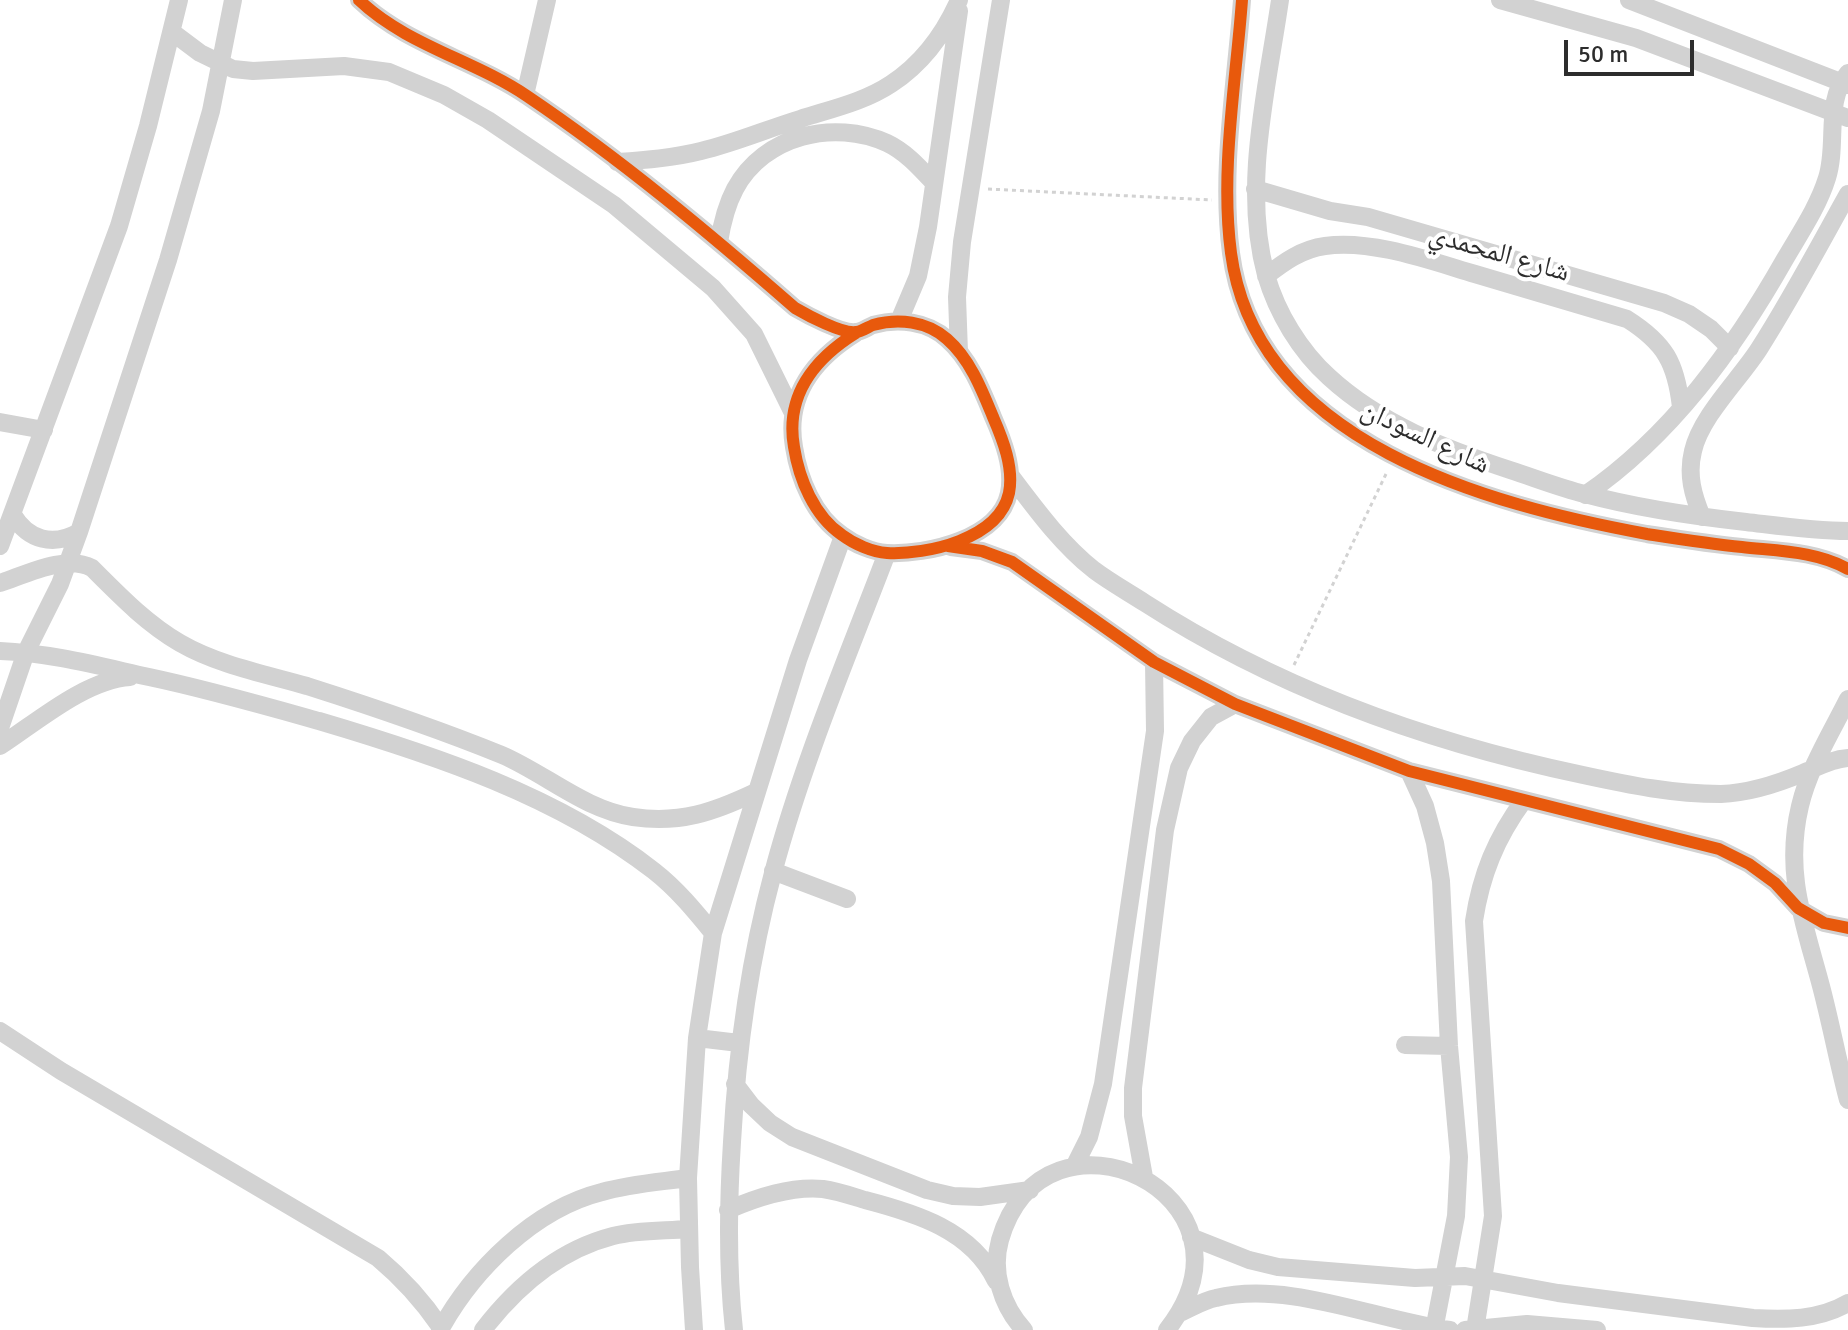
<!DOCTYPE html>
<html>
<head>
<meta charset="utf-8">
<style>
	body { margin:0 }
	#map { position:relative; width:1848px; height:1330px; overflow:hidden; background:#fff; font-family:Signika,sans-serif }
	canvas { display:block }
	.scale { position:absolute; left:1564px; top:40px; width:130px; height:36px; box-sizing:border-box; border:4px solid #2d2d2d; border-top:0; padding-left:10px; font-size:24px; line-height:28px; white-space:nowrap; color:#2d2d2d; -webkit-text-stroke:6px #fff; paint-order:stroke }
</style>
</head>
<body>
<div id="map">
<canvas width="1848" height="1330"></canvas>
<div class="scale">50 m</div>
</div>
<script>
const ctx = document.querySelector('canvas').getContext('2d');
ctx.lineJoin = 'round';
function stroke(path, color, width, dash) { ctx.strokeStyle = color; ctx.lineWidth = width; ctx.lineCap = dash ? 'butt' : 'round'; ctx.setLineDash(dash || []); ctx.stroke(path); }
function drawText(font, color, halo, rows, align = 'center') {
  ctx.font = font + ' Signika,"Noto Naskh Arabic",sans-serif'; ctx.lineWidth = 8; ctx.setLineDash([]); ctx.textBaseline = 'middle'; ctx.strokeStyle = halo; ctx.fillStyle = color; for (const [text, x, y, turn = 0] of rows) {
    ctx.save(); ctx.translate(x, y); ctx.rotate((+turn || 0) * Math.PI / 180); ctx.textAlign = isNaN(turn) ? turn : align; if (halo) ctx.strokeText(text, 0, 0); ctx.fillText(text, 0, 0); ctx.restore();
  }
}
stroke(new Path2D(`
	M988,189L1212,200
	M1294,665L1386,474`), '#d2d2d2', 3, [4, 4]);
stroke(new Path2D(`
	M359,0C406,45 474,60 527,96C622,160 709,233 795,308C807,315 842,334 856,332C861,332 868,327 873,325C898,318 927,321 947,339C970,359 982,390 993,417C1003,440 1014,468 1009,493C999,539 927,555 887,553C872,552 854,544 842,535C814,516 799,479 794,447C785,396 814,359 856,333
	M1242,0C1236,82 1220,171 1231,253C1256,443 1489,505 1647,534C1679,539 1710,544 1742,547C1777,551 1817,551 1848,569
	M1280,0C1267,90 1242,186 1266,275C1277,313 1300,351 1329,377C1380,424 1446,449 1510,470C1535,478 1560,488 1585,494C1637,508 1692,516 1746,522C1780,526 1814,531 1848,531
	M1500,0L1636,38L1848,118
	M1629,0L1848,85
	M172,32L200,53L233,69L253,71L344,66L389,72L444,95L488,120L614,205L713,288L754,334L792,411
	M525,95L547,0
	M617,162C646,160 673,158 701,151C735,143 767,129 800,119C831,109 864,102 891,84C923,63 944,34 959,0
	M1255,189L1330,211L1368,217L1664,303L1689,314L1711,329L1730,348
	M719,242C722,223 726,206 735,189C764,135 834,119 887,143C906,152 920,168 934,183
	M1266,276C1284,262 1302,249 1325,246C1371,239 1431,261 1475,274C1525,289 1576,304 1627,319C1665,343 1676,363 1681,407
	M899,321L918,276L928,227L959,11
	M959,352L957,297L962,242L1001,0
	M0,422L44,430
	M1010,475C1035,508 1061,544 1094,570C1110,582 1128,592 1145,603C1277,688 1430,743 1583,775C1629,785 1673,794 1721,794C1748,793 1777,784 1803,773C1818,767 1832,759 1848,758
	M1585,495C1671,436 1734,349 1785,259C1800,233 1818,207 1827,178C1838,144 1824,101 1848,73
	M13,515C28,540 53,547 79,532
	M1702,517C1693,495 1687,475 1693,451C1701,416 1739,380 1759,349C1791,299 1819,246 1848,194
	M0,546L119,226L148,126L179,0
	M951,547L982,551L1012,562L1154,662L1235,704L1409,771L1719,849L1749,864L1775,883L1798,908L1824,923L1848,928
	M0,583C27,574 66,554 92,568C120,596 146,623 180,643C218,665 265,674 307,686C373,707 438,729 502,755C546,774 585,810 633,817C680,824 714,812 756,792
	M0,651C51,653 99,666 149,677C206,689 262,705 319,721C434,755 558,796 654,871C677,889 695,911 713,933
	M1848,699C1831,733 1809,768 1800,806C1784,873 1804,922 1821,986C1831,1024 1838,1062 1848,1100
	M0,728L26,652L60,584L79,532L168,260L211,111L233,0
	M0,746C37,722 85,680 130,677
	M1409,771L1425,806L1435,843L1441,881L1449,1046L1459,1157L1456,1216L1434,1330
	M773,871L847,899
	M0,1031L61,1071L378,1258C403,1279 423,1301 441,1328
	M697,1038L739,1043
	M1405,1045L1449,1046
	M735,1084L751,1105L770,1123L792,1137L927,1190L953,1196L980,1197L1030,1190
	M1074,1167L1089,1137L1103,1084L1155,731L1154,662
	M1144,1177L1133,1116V1088L1165,830L1179,768L1192,741L1211,717L1235,704
	M728,1210C758,1197 791,1186 823,1189C837,1191 852,1196 865,1200C915,1213 972,1230 996,1281
	M1191,1237L1249,1260L1278,1267L1415,1278L1465,1276L1558,1293L1753,1318C1785,1320 1819,1320 1848,1303
	M1182,1312C1193,1307 1205,1300 1216,1298C1288,1280 1379,1321 1450,1330
	M440,1330C473,1270 534,1209 602,1192C630,1184 660,1182 688,1178
	M483,1330C516,1287 559,1250 613,1236C637,1230 664,1231 688,1229
	M694,1330L690,1267L688,1178L697,1038L713,933L798,660L843,536
	M734,1330C727,1267 728,1205 732,1142C737,1051 749,962 773,873C802,764 847,658 887,553
	M1024,1330C1002,1306 991,1272 1000,1240C1044,1087 1273,1195 1167,1330
	M1465,1330L1527,1324L1597,1330
	M1475,1330L1493,1216L1474,921C1481,875 1496,838 1524,800`), '#d2d2d2', 18);
stroke(new Path2D(`
	M359,0C406,45 474,60 527,96C622,160 709,233 795,308C807,315 842,334 856,332C861,332 868,327 873,325C898,318 927,321 947,339C970,359 982,390 993,417C1003,440 1014,468 1009,493C999,539 927,555 887,553C872,552 854,544 842,535C814,516 799,479 794,447C785,396 814,359 856,333
	M1242,0C1236,82 1220,171 1231,253C1256,443 1489,505 1647,534C1679,539 1710,544 1742,547C1777,551 1817,551 1848,569
	M948,546L982,551L1012,562L1154,662L1235,704L1409,771L1719,849L1749,864L1775,883L1798,908L1824,923L1848,928`), '#e8590c', 12);
drawText('28px', '#2d2d2d', '#fff', [
	["شارع المحمدي",1499,254,16],
	["شارع السودان",1425,438,25]
]);
</script>
</body>
</html>
